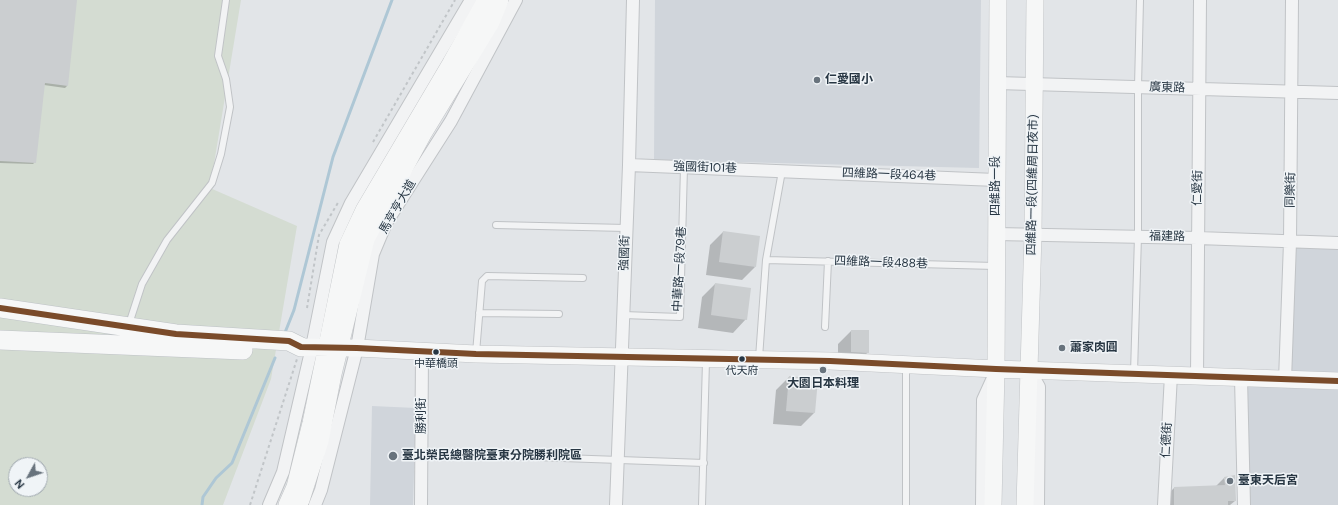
<!DOCTYPE html>
<html>
<head>
<meta charset="utf-8">
<style>
	body { margin:0 }
	#map { position:relative; width:1338px; height:505px; overflow:hidden; background:#e2e5e8; font-family:"DM Sans",sans-serif }
	canvas { display:block }
	.north { position:absolute; left:8px; top:457px; width:40px; height:40px; box-sizing:border-box; background:#f0f4f7; border:1px solid #a0a8af; border-radius:50%; rotate:230deg; font-size:11px; font-weight:700; line-height:16px; text-align:center; color:#273643 }
	.north::after { content:''; display:block; margin:auto; width:14px; height:18px; background:#68737d; clip-path:polygon(50% 0,100% 100%,50% 72%,0 100%) }
</style>
</head>
<body>
<div id="map">
<canvas width="1338" height="505"></canvas>
<div class="north">N</div>
</div>
<script>
const ctx = document.querySelector('canvas').getContext('2d');
ctx.lineJoin = 'round';
function paint(path, color) { ctx.fillStyle = color; ctx.fill(path, 'evenodd'); }
function stroke(path, color, width, dash) { ctx.strokeStyle = color; ctx.lineWidth = width; ctx.lineCap = dash ? 'butt' : 'round'; ctx.setLineDash(dash || []); ctx.stroke(path); }
function drawText(font, color, halo, rows, align = 'center') {
  ctx.font = font + ' "DM Sans","Noto Sans TC",sans-serif'; ctx.lineWidth = 3; ctx.setLineDash([]); ctx.textBaseline = 'middle'; ctx.strokeStyle = halo; ctx.fillStyle = color; for (const [text, x, y, turn = 0] of rows) {
    ctx.save(); ctx.translate(x, y); ctx.rotate((+turn || 0) * Math.PI / 180); ctx.textAlign = isNaN(turn) ? turn : align; if (halo) ctx.strokeText(text, 0, 0); ctx.fillText(text, 0, 0); ctx.restore();
  }
}
paint(new Path2D(`
	M655,0H981L979,168L654,160Z
	M1290,242L1338,243V505H1244L1241,378L1285,380Z
	M372,406L416,408L413,505H370Z`), '#d0d5db');
paint(new Path2D(`
	M0,0H241L210,188L297,226L271,379L223,505H0ZM16,465H40V489H16Z`), '#d4dcd2');
paint(new Path2D(`
	M0,0H76L67,86L65,88L44,85L35,162L33,164L0,163Z
	M723,232L755,267L742,280L706,275L710,245Z
	M715,284L746,319L733,333L698,328L702,297Z
	M851,331L868,352L855,366L838,365V344Z
	M789,377L817,380L814,413L801,426L773,424L776,390Z
	M1224,478L1235,501L1230,505H1165V497L1174,488L1215,487Z`), '#0003');
stroke(new Path2D(`
	M284,335L294,310L333,157L392,0
	M202,505L203,497L216,478L232,463L275,358`), '#aec7d5', 3);
paint(new Path2D(`
	M0,0H77L68,86L45,83L36,163L0,161Z
	M723,231L760,236L756,267L719,262Z
	M715,283L751,288L747,320L711,315Z
	M851,330H869V353L851,352Z
	M789,376L818,379L815,413L786,411Z
	M1235,475L1236,501H1228V505H1174V487L1225,485L1224,477Z`), '#cbced0');
const lane = new Path2D(`
	M496,225L626,228
	M766,260L995,266
	M479,313L559,314
	M623,315L680,317L684,167
	M129,324L142,284L167,240L212,183L221,154L230,107L226,79L218,56L226,0
	M825,327L828,261
	M476,353L482,281L487,276L583,278
	M759,358L766,260L782,171
	M906,367V505
	M1134,373L1138,236V87L1140,0
	M422,453L704,463
	M702,505L706,361`);
const street = new Path2D(`
	M997,83L1338,93
	M629,165L996,180
	M996,234L1198,238L1338,243
	M1030,371L1039,387L1038,505
	M1197,376L1200,0
	M1241,378L1244,505
	M1285,380L1290,242L1292,0
	M269,505L283,472L312,347L333,242L351,203L471,0
	M315,505L321,490L357,348L373,254L386,223L451,121L516,0
	M421,505L422,352
	M616,505L629,165L633,0
	M982,505L983,400L993,378
	M1164,505L1171,375`);
const secondary = new Path2D(`
	M301,347L357,348L476,354L830,361L996,369L1338,381
	M301,500L320,441L333,374L366,239L424,132L491,22L500,0
	M287,505L295,487L311,423L348,244L364,210L451,63L486,0
	M993,505L996,369L998,0
	M1025,505L1033,234L1035,0`);
const primary = new Path2D(`
	M0,308L176,334L289,341L301,347
	M0,340L243,350`);
stroke(lane, '#c0c3c6', 8);
stroke(street, '#c0c3c6', 14);
stroke(secondary, '#c0c3c6', 18);
stroke(primary, '#bec2c6', 20);
stroke(new Path2D(`
	M373,142L455,0
	M307,308L319,235L339,201
	M250,505L297,359`), '#c1c5c8', 2, [3, 3]);
stroke(lane, '#f2f3f4', 6);
stroke(street, '#f2f3f4', 12);
stroke(secondary, '#f6f7f7', 17);
stroke(primary, '#f6f7f7', 19);
stroke(new Path2D(`
	M0,308L176,334L289,341L301,347L357,348L476,354L830,361L996,369L1338,381`), '#7a4b2a', 6);
for (const [x, y, r, color] of [
	[817,80,4,"#68737d"],
	[1062,348,4,"#68737d"],
	[436,352,3.5,"#273643"],
	[742,359,3.5,"#273643"],
	[823,370,4,"#68737d"],
	[393,456,5,"#68737d"],
	[1230,481,4,"#68737d"]
]) { const dot = new Path2D(); dot.arc(x, y, r, 0, 2 * Math.PI); ctx.fillStyle = color; ctx.fill(dot); stroke(dot, '#f0f4f7', 1.5); }
drawText('11px', '#273643', '#f0f4f7', [
	["中華橋頭",436,364],
	["代天府",742,371]
]);
drawText('bold 12px', '#273643', '#f0f4f7', [
	["仁愛國小",825,80],
	["蕭家肉圓",1070,348],
	["大園日本料理",823,384,"center"],
	["臺北榮民總醫院臺東分院勝利院區",402,456],
	["臺東天后宮",1238,481]
], 'left');
drawText('12px', '#273643', '#f0f4f7', [
	["廣東路",1167,88,2],
	["強國街101巷",705,168,2],
	["四維路一段464巷",889,175,2],
	["四維路一段(四維周日夜市)",1033,185,-89],
	["四維路一段",996,186,-90],
	["仁愛街",1198,188,-89],
	["同樂街",1291,190,-89],
	["馬亨亨大道",398,207,-60],
	["福建路",1167,237,1],
	["強國街",625,253,-88],
	["四維路一段488巷",881,263,2],
	["中華路一段79巷",680,269,-87],
	["勝利街",422,416,-90],
	["仁德街",1167,440,-87]
]);
</script>
</body>
</html>
